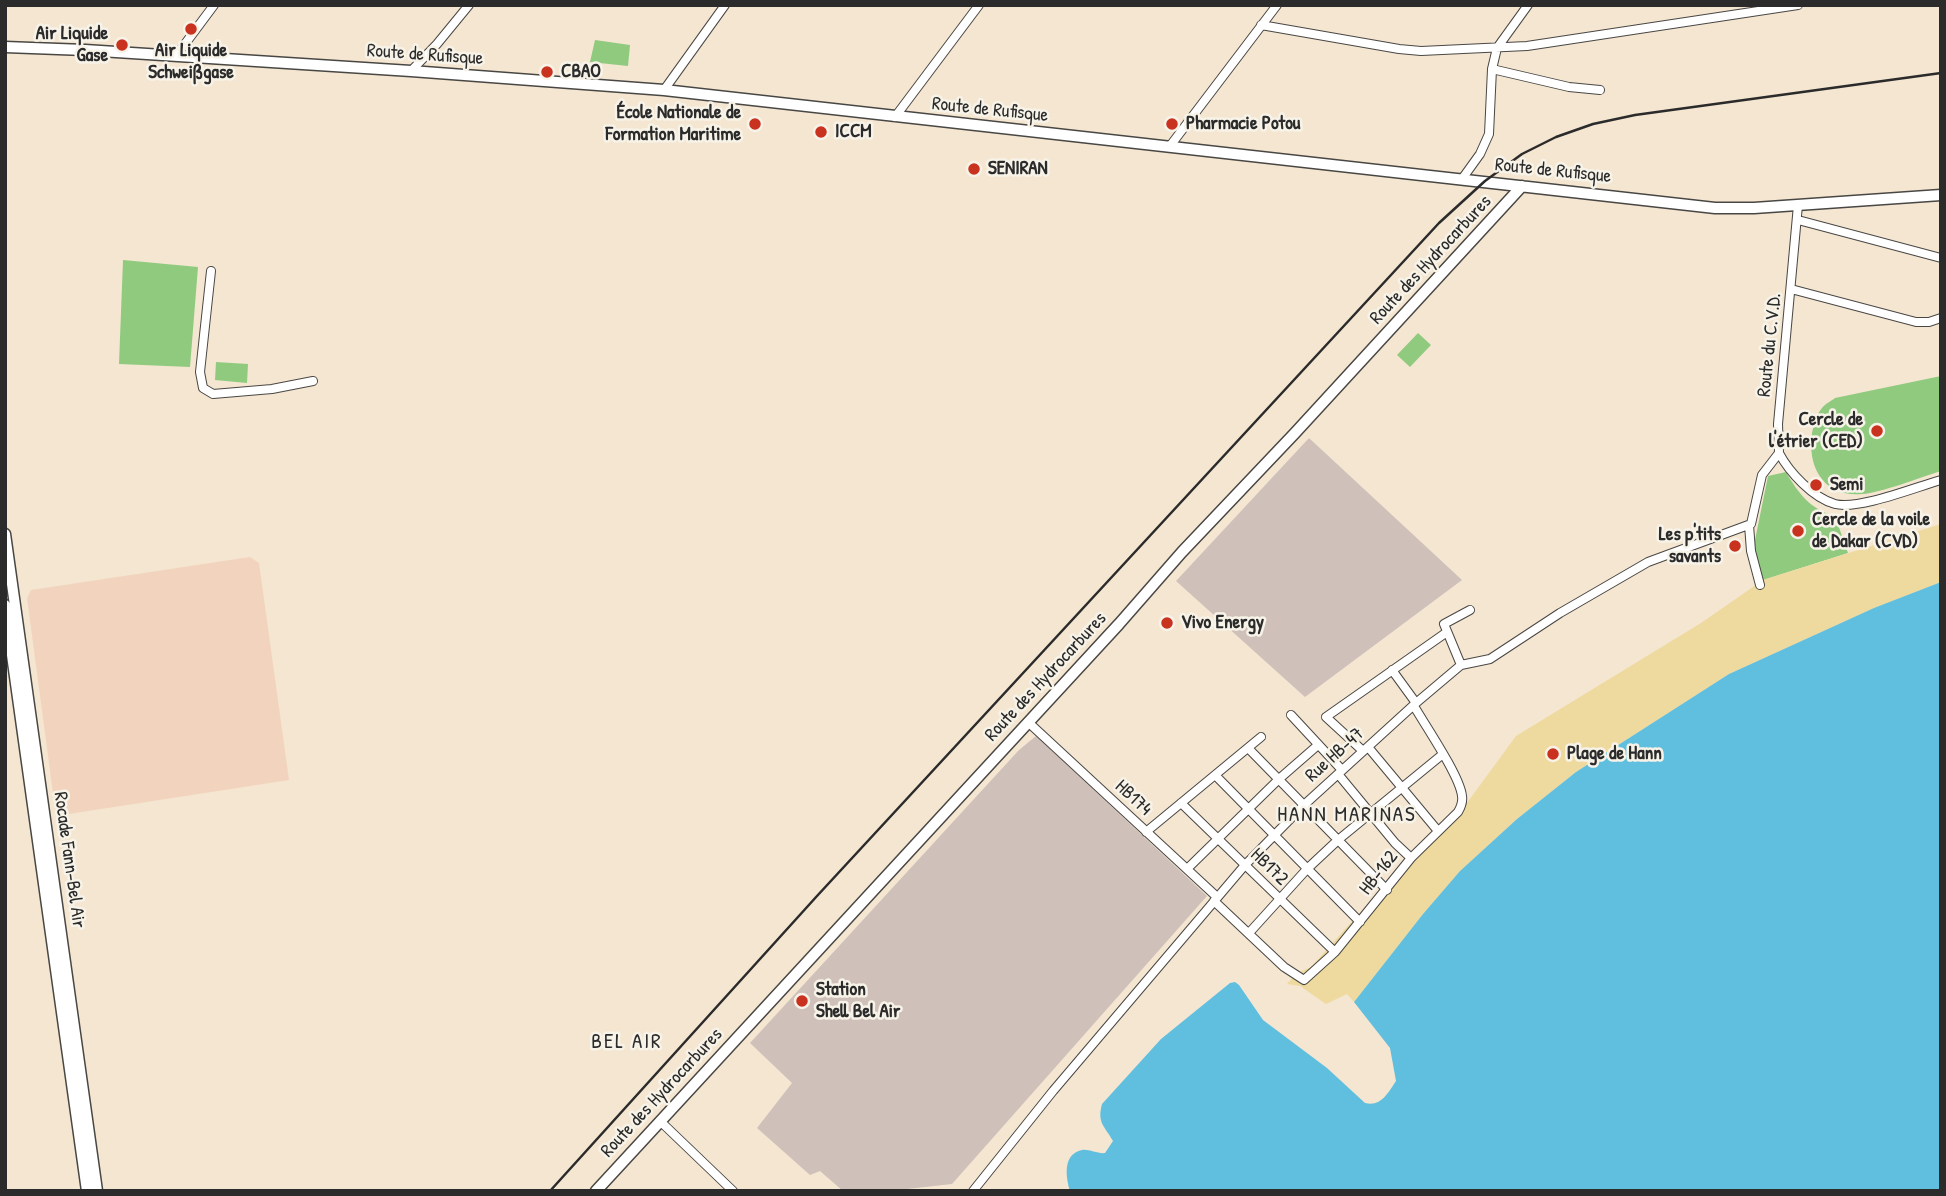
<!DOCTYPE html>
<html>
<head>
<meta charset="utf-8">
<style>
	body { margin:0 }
	#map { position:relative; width:1946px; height:1196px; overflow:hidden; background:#f4e6d1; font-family:"Patrick Hand",sans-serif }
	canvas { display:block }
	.frame { position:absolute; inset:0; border:7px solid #2b2b2b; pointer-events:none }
</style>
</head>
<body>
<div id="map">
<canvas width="1946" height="1196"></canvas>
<div class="frame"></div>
</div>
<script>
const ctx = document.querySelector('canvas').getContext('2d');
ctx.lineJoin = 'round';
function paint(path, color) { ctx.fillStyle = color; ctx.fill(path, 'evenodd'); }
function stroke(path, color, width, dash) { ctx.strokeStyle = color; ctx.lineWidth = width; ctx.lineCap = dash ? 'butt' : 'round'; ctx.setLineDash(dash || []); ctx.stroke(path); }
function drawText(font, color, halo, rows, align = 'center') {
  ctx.font = font + ' "Patrick Hand",sans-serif'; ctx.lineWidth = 5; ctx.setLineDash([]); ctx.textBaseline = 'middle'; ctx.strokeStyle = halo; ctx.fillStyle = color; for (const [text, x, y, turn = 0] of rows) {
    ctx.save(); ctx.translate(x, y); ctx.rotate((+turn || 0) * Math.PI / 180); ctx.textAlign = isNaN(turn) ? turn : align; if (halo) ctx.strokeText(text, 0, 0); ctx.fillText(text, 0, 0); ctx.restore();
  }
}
paint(new Path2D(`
	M250,557L259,563L289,780L56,816L27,598L31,590Z`), '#f2d4be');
paint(new Path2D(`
	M1309,438L1462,580L1305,697L1176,581Z
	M1036,736L1207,896L952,1184L889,1191H843L820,1171L810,1175L757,1128L792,1083L750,1043L1019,750Z`), '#cfc0ba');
paint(new Path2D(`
	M595,40L630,45L628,66L590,62Z
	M123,260L198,267L190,367L119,364Z
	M1418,333L1431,345L1410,367L1397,355Z
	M216,362L248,364L247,383L215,380Z
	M1941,376V471C1921,477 1881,493 1862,494C1824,497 1807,468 1812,433C1814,424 1816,415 1822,408C1825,404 1831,401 1835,398Z
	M1786,472C1798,493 1811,510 1835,516L1848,553L1763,580L1754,545L1768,476Z`), '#90ca7f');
paint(new Path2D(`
	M1941,524V582L1870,610L1729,674L1576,772L1517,819L1460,871L1423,914L1354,1002L1347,994L1326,1004L1300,986L1287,984L1297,973L1311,967L1416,850L1464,807L1516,736L1701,623L1763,580Z`), '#eeda9e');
paint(new Path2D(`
	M1941,582V1191H1070C1066,1178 1062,1154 1082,1150C1089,1149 1098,1154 1105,1153L1113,1141C1104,1125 1097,1123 1102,1104L1161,1039L1230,983L1235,982L1239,985L1263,1020L1327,1068L1365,1103C1381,1107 1388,1093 1396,1081L1390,1048L1354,1002L1423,914L1460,871L1517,819L1576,772L1729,674L1874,608Z`), '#60bfdf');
const street = new Path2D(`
	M1261,25L1399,49L1421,51L1527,46L1798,5
	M176,56L214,5
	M1492,69L1569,87L1600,90
	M411,71L437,44L469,5
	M664,90L725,5
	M895,117L979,5
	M1170,146L1277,5
	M1462,179L1480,154L1489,134L1492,69L1497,48L1528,5
	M1798,220L1941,258
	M211,271L200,372L203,388L213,394L272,389L313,381
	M1791,289L1916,322H1929L1941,318
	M1779,453C1789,472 1813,498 1835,504C1859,510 1916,487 1941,480
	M1749,525L1751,551L1760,585
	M1461,665L1444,624L1470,610
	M1392,670L1416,703
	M1291,715L1342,770
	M1028,722L1217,897
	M1368,747L1438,831
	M1248,748L1387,890
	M1363,751L1326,717L1447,632
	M1338,774L1395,843L1411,858
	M1215,775L1360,922
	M1181,803L1335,952
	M1146,832L1261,737
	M1187,869L1279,779L1318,745
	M1214,901L1284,967L1304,980L1335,952L1411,858L1458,812C1461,807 1463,802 1462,796C1460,776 1425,725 1414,706
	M1249,933L1307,869L1338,840L1443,754
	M660,1121L733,1191
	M973,1191L1053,1091L1245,865L1304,805L1416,703L1461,665L1490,659L1560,613L1648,562L1751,524L1762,475L1779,453L1778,424L1798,205`);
const secondary = new Path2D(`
	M5,47L85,50L411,71L664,90L1715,208H1754L1941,195
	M5,534L97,1191
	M5,605L87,1191
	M596,1191L1119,624L1182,552L1295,433L1522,186`);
stroke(street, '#494744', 10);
stroke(secondary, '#494744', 13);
stroke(street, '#fff', 8);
stroke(secondary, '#fff', 10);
stroke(new Path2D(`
	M550,1191L817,896L1439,223L1485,181L1522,154L1556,137L1593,124L1635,115L1941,73`), '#2b2b2b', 2.5);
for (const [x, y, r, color] of [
	[191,29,7,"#c8321e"],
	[122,45,7,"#c8321e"],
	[547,72,7,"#c8321e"],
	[755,124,7,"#c8321e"],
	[1172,124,7,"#c8321e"],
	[821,132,7,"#c8321e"],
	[974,169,7,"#c8321e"],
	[1877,431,7,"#c8321e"],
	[1816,485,7,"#c8321e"],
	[1798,531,7,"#c8321e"],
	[1735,546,7,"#c8321e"],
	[1167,623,7,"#c8321e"],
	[1553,754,7,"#c8321e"],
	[802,1001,7,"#c8321e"]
]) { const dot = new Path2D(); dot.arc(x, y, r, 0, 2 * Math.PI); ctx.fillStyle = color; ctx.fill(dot); stroke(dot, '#f7f3e8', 2.5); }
drawText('bold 19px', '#2b2b2b', '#f7f3e8', [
	["Air Liquide",108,34,"right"],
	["Gase",108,56,"right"],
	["Air Liquide",191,51,"center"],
	["Schweißgase",191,73,"center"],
	["CBAO",561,72],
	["École Nationale de",741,113,"right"],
	["Formation Maritime",741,135,"right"],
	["Pharmacie Potou",1186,124],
	["ICCM",835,132],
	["SENIRAN",988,169],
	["Cercle de",1863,420,"right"],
	["l'étrier (CED)",1863,442,"right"],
	["Semi",1830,485],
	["Cercle de la voile",1812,520],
	["de Dakar (CVD)",1812,542],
	["Les p'tits",1721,535,"right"],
	["savants",1721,557,"right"],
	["Vivo Energy",1181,623],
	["Plage de Hann",1567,754],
	["Station",816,990],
	["Shell Bel Air",816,1012]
], 'left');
drawText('19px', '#2b2b2b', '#f7f3e8', [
	["Route de Rufisque",425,55,4],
	["Route de Rufisque",990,110,6],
	["Route de Rufisque",1553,171,6],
	["Route des Hydrocarbures",1431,260,-47],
	["Route du C.V.D.",1770,345,-84],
	["Route des Hydrocarbures",1046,677,-47],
	["Rue HB-47",1335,755,-42],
	["HB174",1133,798,43],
	["Rocade Fann-Bel Air",69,860,82],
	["HB172",1269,867,44],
	["HB-162",1379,873,-52],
	["Route des Hydrocarbures",662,1093,-47]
]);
ctx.letterSpacing = '2px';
drawText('21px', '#2b2b2b', '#f7f3e8', [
	["HANN MARINAS",1347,815],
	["BEL AIR",627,1042]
]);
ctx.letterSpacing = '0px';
</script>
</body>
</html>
